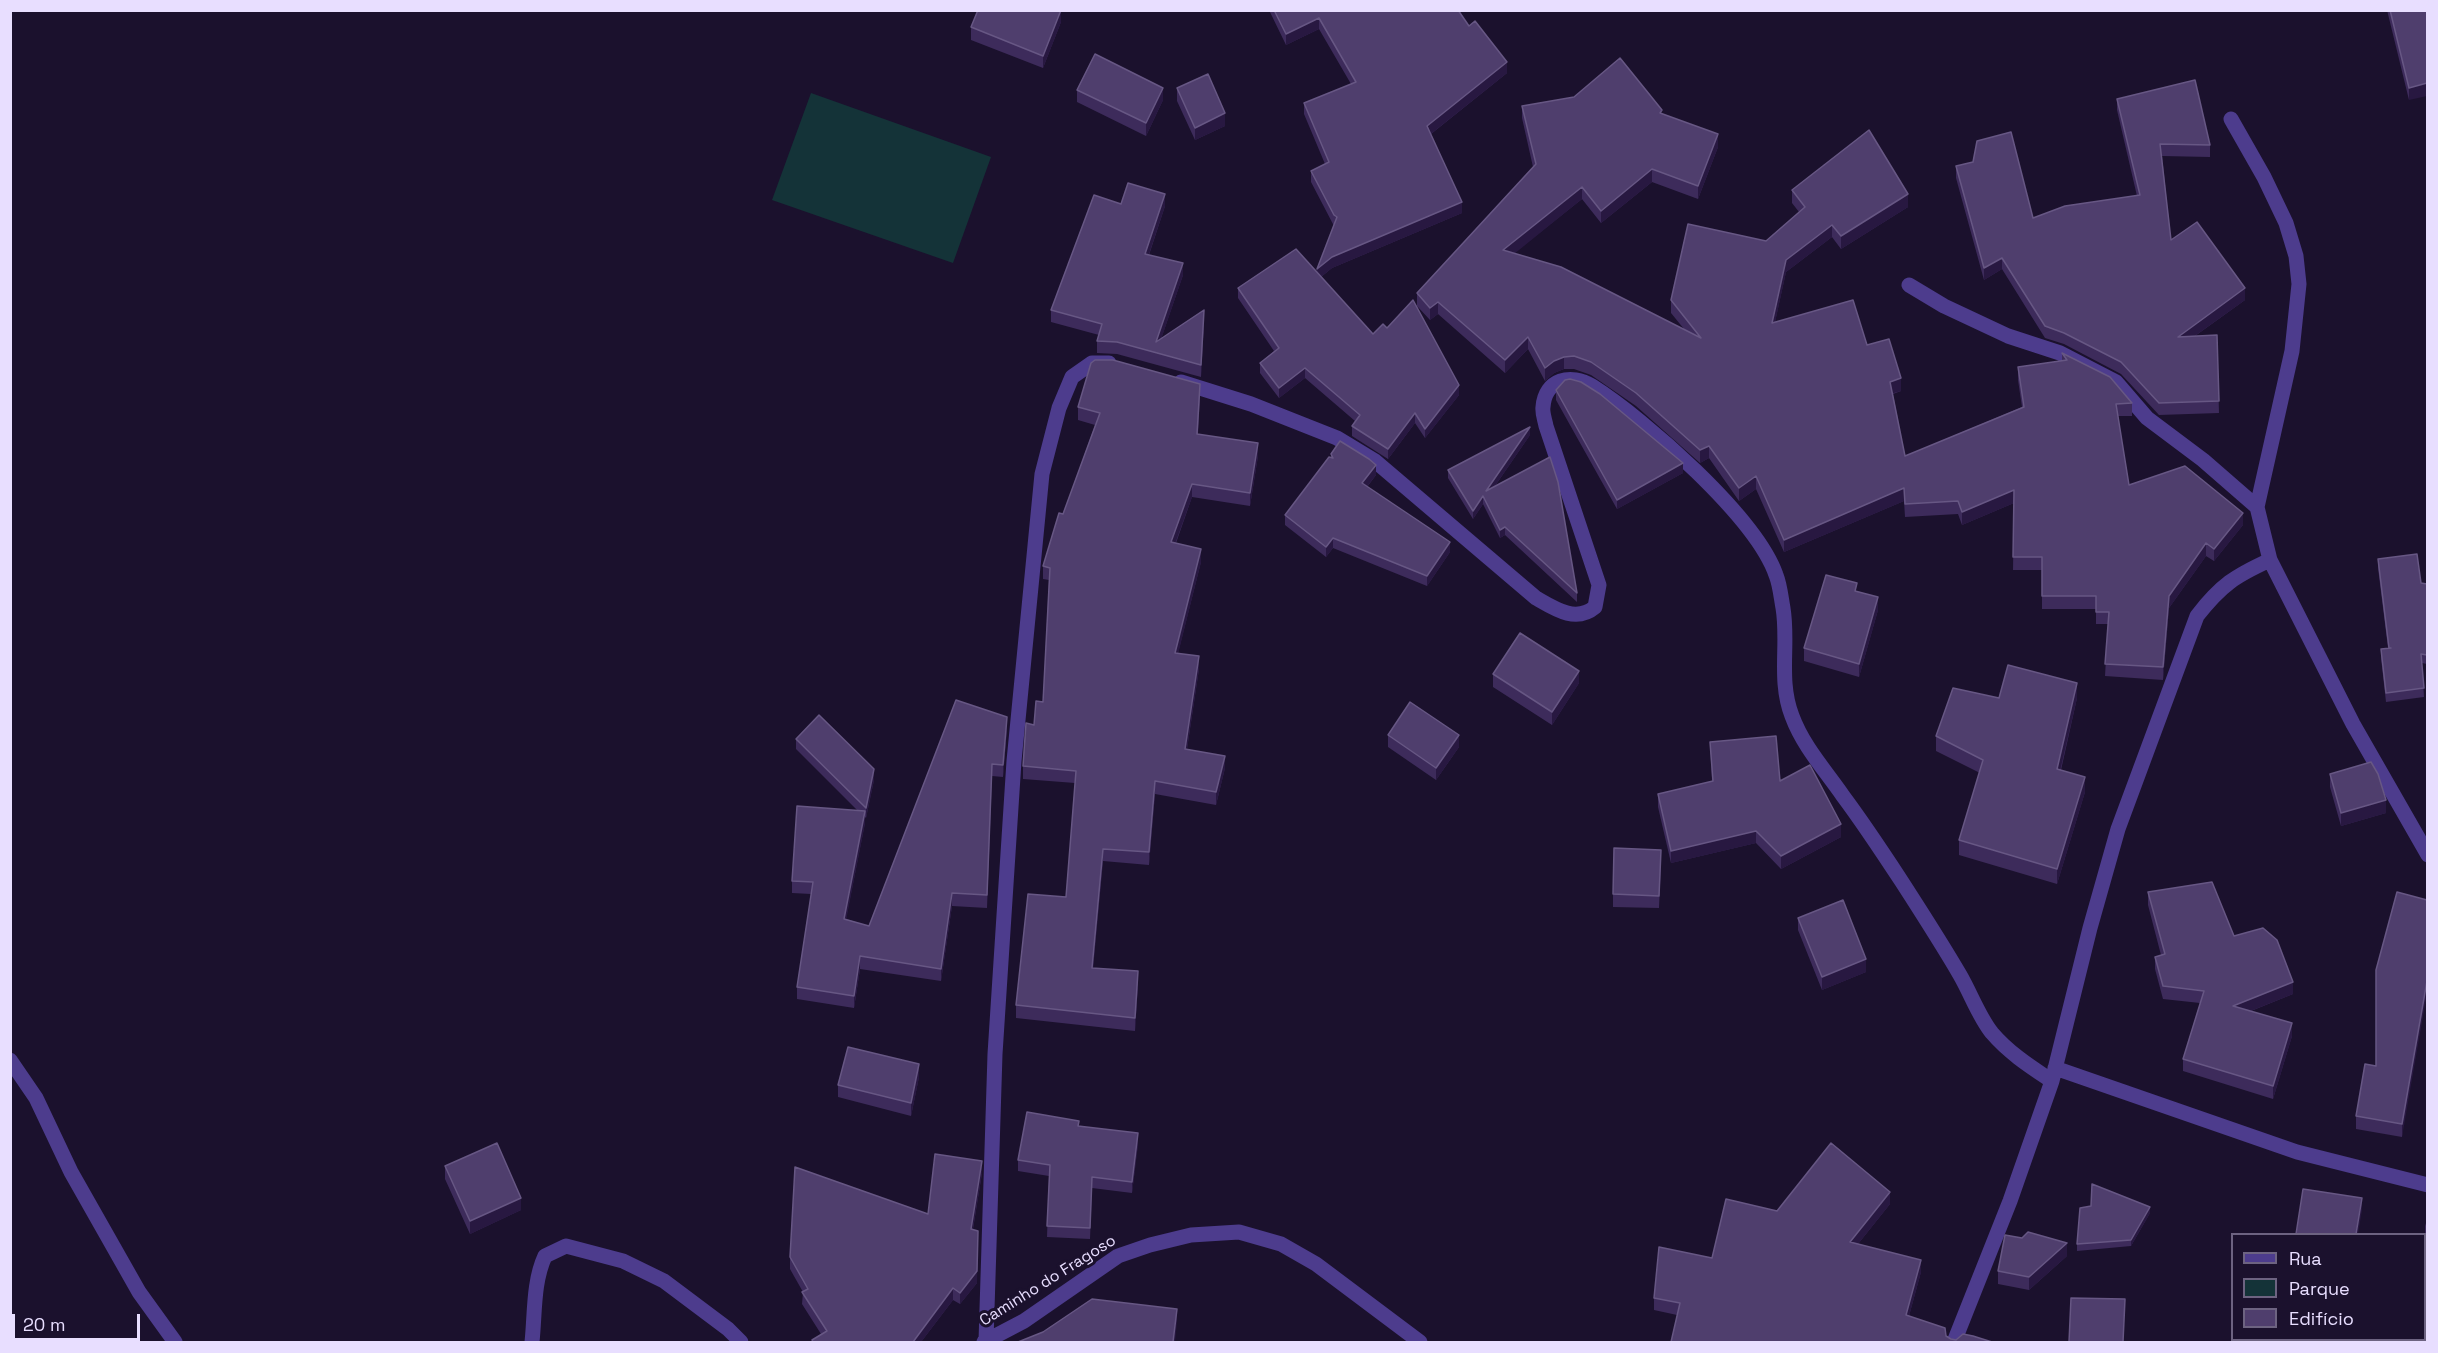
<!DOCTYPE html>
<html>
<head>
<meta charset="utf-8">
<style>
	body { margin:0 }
	#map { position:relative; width:2438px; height:1353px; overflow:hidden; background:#1b112d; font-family:"Space Grotesk",sans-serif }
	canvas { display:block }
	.frame { position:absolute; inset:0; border:12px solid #e8deff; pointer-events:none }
	.legend { position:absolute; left:2231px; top:1233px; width:195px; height:108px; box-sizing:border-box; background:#1b112d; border:2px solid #6d6381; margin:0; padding:8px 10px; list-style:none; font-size:18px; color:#e8deff }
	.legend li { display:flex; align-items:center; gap:12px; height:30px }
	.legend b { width:30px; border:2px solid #6d6381 }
	.scale { position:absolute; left:12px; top:1314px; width:128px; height:27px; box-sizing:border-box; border:3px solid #e8deff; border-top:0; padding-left:8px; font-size:18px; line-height:21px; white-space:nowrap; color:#e8deff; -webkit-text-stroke:4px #1b112d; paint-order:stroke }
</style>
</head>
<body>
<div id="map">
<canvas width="2438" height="1353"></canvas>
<div class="frame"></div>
<ul class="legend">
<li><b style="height:8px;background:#4d3c8d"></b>Rua</li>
<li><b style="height:16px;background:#143338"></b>Parque</li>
<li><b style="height:16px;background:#4f3e6d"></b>Edifício</li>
</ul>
<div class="scale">20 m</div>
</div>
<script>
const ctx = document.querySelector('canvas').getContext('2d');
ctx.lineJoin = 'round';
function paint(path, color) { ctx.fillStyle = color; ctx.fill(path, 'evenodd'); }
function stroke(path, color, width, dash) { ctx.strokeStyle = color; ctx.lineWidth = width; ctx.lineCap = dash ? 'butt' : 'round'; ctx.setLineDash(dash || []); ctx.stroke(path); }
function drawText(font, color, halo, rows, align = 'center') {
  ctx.font = font + ' "Space Grotesk",sans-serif'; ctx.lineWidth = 6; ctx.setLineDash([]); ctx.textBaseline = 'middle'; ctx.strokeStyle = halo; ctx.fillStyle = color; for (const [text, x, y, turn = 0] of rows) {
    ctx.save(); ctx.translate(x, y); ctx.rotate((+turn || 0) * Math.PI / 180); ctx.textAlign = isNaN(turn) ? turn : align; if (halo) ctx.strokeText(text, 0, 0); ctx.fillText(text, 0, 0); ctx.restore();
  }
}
paint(new Path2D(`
	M811,93L991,157L953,263L772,200Z`), '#143338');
stroke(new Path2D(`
	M2231,119L2264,177L2286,223L2296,256L2299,284L2292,351L2257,507L2270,560L2353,724L2428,855
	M1909,285L1944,306L2008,336L2060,353L2116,382L2147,418L2203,460L2257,507
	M1181,382L1251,404L1337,438L1375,461L1536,598C1555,609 1576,623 1595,607L1599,585L1546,426C1545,420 1542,413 1543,407C1545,379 1571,373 1592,386C1644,419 1756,517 1776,575C1780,585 1781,597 1783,608C1789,644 1778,680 1792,716C1803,746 1825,770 1843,796C1864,824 1883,853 1902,882C1922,913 1942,944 1960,975C1971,994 1979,1017 1992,1033C2009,1053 2031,1067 2052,1081
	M10,1060L36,1098L71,1172L139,1292L175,1342
	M2055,1068L2297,1152L2428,1185
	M986,1341L995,1054L1014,761L1042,474L1059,408L1072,377L1092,363H1109
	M532,1342C535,1314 533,1282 545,1256L566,1246L623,1261L664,1281L728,1329L741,1342
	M984,1342L1024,1321L1118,1256L1150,1245L1191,1235L1239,1232L1281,1244L1316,1264L1420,1342
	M1954,1342L2010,1201L2052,1081L2090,928L2118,829L2197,616C2221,585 2235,576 2270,560`), '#4d3c8d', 15);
paint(new Path2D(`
	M1269,10H1458L1469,26L1507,73L1431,134L1462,213L1332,268L1321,277L1373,334L1459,395L1425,438L1415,423L1388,459L1352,436V426L1355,421L1305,378L1279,398L1260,373V363L1274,351L1238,298V288L1317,272L1334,226L1311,182V171L1325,164L1304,114V103L1351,84L1319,29L1286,45Z
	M2387,10H2427L2409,100Z
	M1061,22L1043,68L971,40V27Z
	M1177,88L1225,126L1195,140L1177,101Z
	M1077,90L1163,100L1146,136L1077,102Z
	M2117,99L2210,145V157L2162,156L2171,240L2245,300L2195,336L2217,335L2219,413L2159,415L2121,374L2064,344L2045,338L2002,269L1984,280L1956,178V166L2033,218L2137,196L2117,110Z
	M1522,106L1662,114L1718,147L1698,199L1652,182L1601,223L1582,199L1514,253L1684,329L1671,313V300L1766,241L1799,212L1792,203V190L1908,207L1841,249L1832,237L1786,272L1775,322L1867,345L1901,391L1893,394L1905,456L2022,407L2018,380V367L2062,361V353L2132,403V416H2118L2129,485L2243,525L2214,561L2206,556L2169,608L2163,680L2105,676L2108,624H2096V609H2042V570H2013L2014,503L1962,525L1958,514L1905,517L1904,501L1784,552L1756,489L1739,501L1709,458L1700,463L1636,406L1591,375L1574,369H1564L1554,373L1545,381L1528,349L1505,373L1438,314L1430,320L1417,306V293L1533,167L1522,118Z
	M1121,204L1165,206L1149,255L1183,275L1161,339L1204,321L1201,377L1117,354L1097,353V341L1099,335L1051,322V310Z
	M1556,390L1683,473L1617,509L1556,400Z
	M1200,397L1198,434L1258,456L1250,506L1192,497L1176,543L1201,562L1178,653L1199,669L1187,749L1225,768L1216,805L1155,794L1149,865L1103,861L1093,968L1138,984L1135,1031L1016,1018V1005L1066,897L1075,783L1023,779V766L1034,725L1043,702L1049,580L1043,579V566L1063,514L1095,425L1078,420V407Z
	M1530,435L1495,486L1577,593V602L1505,535L1500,538L1483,504L1473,519L1448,478V470Z
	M1331,454L1376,475L1367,487L1450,552L1427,586L1333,548L1326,557L1285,525V515L1331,457Z
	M2378,559L2421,583L2427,584V664L2422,663L2424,697L2386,702L2381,658V649L2388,648L2378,568Z
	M1857,591L1878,610L1859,677L1804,661V648Z
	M1493,674L1579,683L1552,725L1493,687Z
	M1999,698H2077L2061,770L2085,792L2057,884L1959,855V840L1980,773L1936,751V736Z
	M1007,729L1003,777L992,776L987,908L952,906L941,981L860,969L854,1008L797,999V987L811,894L792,893V881L858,811L796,749V739L874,780L866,818L865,817V823L846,919L869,926Z
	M1388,735L1459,747L1436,780L1388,747Z
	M1710,742L1780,781L1841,837L1781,869L1756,843L1671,863L1658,807V794L1712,781Z
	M2330,774L2386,813L2341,826L2330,787Z
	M1661,862L1659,908L1613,907V894Z
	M2148,892L2234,936L2293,994L2251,1011L2292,1036L2273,1099L2183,1071V1059L2200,1003L2163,999L2155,969V957L2161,955L2148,905Z
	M2427,900L2402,1137L2356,1129V1116L2376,1066Z
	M1798,918L1866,972L1822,990L1798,930Z
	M919,1077L911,1116L838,1097V1085Z
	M1079,1126L1138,1144L1132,1193L1092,1188L1090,1239L1047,1237L1049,1176L1018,1171V1160Z
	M445,1166L521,1210L470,1234L445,1179Z
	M982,1173L973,1229L977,1283L960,1304L953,1300L921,1342H812V1340L821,1334L802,1304L803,1292L790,1269V1257L928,1214Z
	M1890,1204L1858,1244L1921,1272L1909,1316L1946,1336L1951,1339L1677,1315L1654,1310V1298L1712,1258L1777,1211Z
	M2150,1213L2131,1246L2077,1251V1244Z
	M2427,1220V1239L2425,1238V1226Z
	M2067,1256L2029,1290L1998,1284V1271Z`), '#3d2b5b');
paint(new Path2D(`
	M1061,10V22L1043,68V56Z
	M1319,18V29L1286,45V34Z
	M1507,62V73L1427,137V126Z
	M2427,83V96L2409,100V88Z
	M1163,88V100L1146,136V123Z
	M1225,113V126L1195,140V128Z
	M1718,134V147L1698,199V186Z
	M1652,169V182L1601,223V211Z
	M1582,187V199L1503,263V250Z
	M1165,194V206L1145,266V254Z
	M1908,194V207L1841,249V236Z
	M1462,202V213L1332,268L1317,280V269L1332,257Z
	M1832,225V237L1786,272L1772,336V323L1786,260Z
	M2002,258V269L1984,280V268Z
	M1183,263V275L1156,354V342Z
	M2245,288V300L2178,348V337Z
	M1438,302V314L1430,320V308Z
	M1204,310V321L1201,377V365Z
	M1528,337V349L1505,373V360Z
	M1564,357V369L1554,373L1545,381V368L1554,361Z
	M1305,368V378L1279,398V388Z
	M1901,378V391L1890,394V382Z
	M1459,385V395L1425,438V429Z
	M1415,413V423L1388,459V449Z
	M1530,427V435L1486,499V491Z
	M1258,443V456L1250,506V493Z
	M1709,446V458L1700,463V450Z
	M1683,463V473L1617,509V500Z
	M1376,465V475L1362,493V483Z
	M1756,476V489L1739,501V488Z
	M1192,484V497L1171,555V542Z
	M1904,488V501L1784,552V540Z
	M2014,490V503L1962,525V512Z
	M1483,496V504L1473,519V511Z
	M2243,513V525L2214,561V549Z
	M1505,527V535L1500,538V530Z
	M1333,538V548L1326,557V547Z
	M1450,542V552L1427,586V576Z
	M2206,543V556L2169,608L2163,680V667L2169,596Z
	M1201,549V562L1175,666V653Z
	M1878,597V610L1859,677V664Z
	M1199,656V669L1185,762V749Z
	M1579,671V683L1552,725V712Z
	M2077,683V698L2057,784V769Z
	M1007,717V729L1003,777V765Z
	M1459,735V747L1436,780V768Z
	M1225,756V768L1216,805V792Z
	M874,769V780L866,818V808Z
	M2085,777V792L2057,884V869Z
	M1155,781V794L1149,865V852Z
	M2386,800V813L2341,826V813Z
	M865,811V823L844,931V919Z
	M1841,824V837L1781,869V856Z
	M1756,831V843L1671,863V851Z
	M1103,849V861L1092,981V968Z
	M952,893V906L941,981V969Z
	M860,956V969L854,1008V996Z
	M1866,959V972L1822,990V977Z
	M1138,971V984L1135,1031V1018Z
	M2427,981V993L2402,1137V1124Z
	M2293,982V994L2233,1018V1006Z
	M2292,1023V1036L2273,1099V1086Z
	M919,1064V1077L911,1116V1103Z
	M1138,1133V1144L1132,1193V1182Z
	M982,1161V1173L971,1240V1229Z
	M1890,1192V1204L1850,1254V1242Z
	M521,1198V1210L470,1234V1221Z
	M2362,1198V1210L2358,1234H2356Z
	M2150,1207V1213L2131,1246V1240Z
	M978,1242L977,1283L960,1304V1293Z
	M2067,1243V1256L2029,1290V1277Z
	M1921,1260V1272L1906,1327V1315Z
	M953,1288V1300L921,1342H913Z
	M1177,1309V1322L1175,1342H1173Z`), '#281841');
const building = new Path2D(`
	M978,10H1061L1043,56L971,27Z
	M1274,10H1458L1469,26L1475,21L1507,62L1427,126L1462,202L1332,257L1317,269L1337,217L1334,215L1311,171L1329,162L1304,103L1356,82L1319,18L1286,34Z
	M2390,10H2427V83L2409,88Z
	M1095,54L1163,88L1146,123L1077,90Z
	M1620,58L1662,110L1660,113L1718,134L1698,186L1652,169L1601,211L1582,187L1503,250L1561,267L1701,338L1671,300L1688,224L1766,241L1805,207L1792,190L1869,130L1908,194L1841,236L1832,225L1786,260L1772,323L1853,300L1867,345L1889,339L1901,378L1890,382L1905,456L2024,407L2018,367L2067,360L2062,353L2110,377L2132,403L2116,404L2129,485L2185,466L2243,513L2214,549L2206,543L2169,596L2163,667L2105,664L2109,612H2096V596H2042V557H2013L2014,490L1962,512L1958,501L1905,504L1904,488L1784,540L1756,476L1739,488L1709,446L1700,450L1636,393L1591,362L1574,356L1564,357L1554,361L1545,368L1528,337L1505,360L1438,302L1430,308L1417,293L1536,164L1522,106L1574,97Z
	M1208,74L1225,113L1195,128L1177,88Z
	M2195,80L2210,145L2160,144L2171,240L2197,222L2245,288L2178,337L2217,335L2219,401L2159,403L2121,362L2064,333L2045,326L2002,258L1984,268L1956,166L1973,162L1977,141L2011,132L2033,218L2065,206L2140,195L2117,99Z
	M1128,183L1165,194L1145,254L1183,263L1156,342L1204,310L1201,365L1117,342L1097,341L1102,324L1051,310L1094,195L1121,204Z
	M1296,249L1373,334L1383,324L1387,328L1413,300L1459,385L1425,429L1415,413L1388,449L1352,426L1360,415L1305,368L1279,388L1260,363L1279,348L1238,288Z
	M1095,360H1113L1200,384L1197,434L1258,443L1250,493L1192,484L1171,542L1201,549L1175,653L1199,656L1185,749L1225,756L1216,792L1155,781L1149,852L1103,849L1092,968L1138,971L1135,1018L1016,1005L1028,894L1066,897L1076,771L1023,766L1026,723L1034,725L1036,701L1043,702L1050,568L1043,566L1059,513L1063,514L1100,413L1078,407L1091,363Z
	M1570,379L1581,382L1600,394L1683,463L1617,500L1556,390L1565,380Z
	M1530,427L1486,491L1550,457L1558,482L1577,593L1505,527L1500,530L1483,496L1473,511L1448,470Z
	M1340,441L1369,459L1376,465L1362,483L1450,542L1427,576L1333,538L1326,547L1285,515L1329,457L1333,458L1331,454Z
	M2417,554L2421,583L2427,584V655L2421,654L2424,688L2386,693L2381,649L2391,648H2389L2378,559Z
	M1826,575L1857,583L1855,591L1878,597L1859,664L1804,648Z
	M1520,633L1579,671L1552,712L1493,674Z
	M2008,665L2077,683L2057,769L2085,777L2057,869L1959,840L1983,760L1936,736L1953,688L1999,698Z
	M956,700L1007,717L1003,765L992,764L987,895L952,893L941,969L860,956L854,996L797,987L813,882L792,881L797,806L865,811L844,919L869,926Z
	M1410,702L1459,735L1436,768L1388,735Z
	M819,715L874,769L866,808L796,739Z
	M1776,736L1780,781L1810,765L1841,824L1781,856L1756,831L1671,851L1658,794L1713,781L1710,742Z
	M2371,762L2378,774L2386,800L2341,813L2330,774Z
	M1614,848L1661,850L1659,896L1613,894Z
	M2212,882L2234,936L2263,928L2277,940L2293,982L2233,1006L2292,1023L2273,1086L2183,1059L2204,991L2163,986L2155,957L2165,954L2148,892Z
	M2397,892L2427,900V981L2402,1124L2356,1116L2365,1064L2376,1066V970Z
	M1843,900L1866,959L1822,977L1798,918Z
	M848,1047L919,1064L911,1103L838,1085Z
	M1027,1112L1079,1121L1078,1126L1138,1133L1132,1182L1092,1177L1090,1228L1047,1226L1050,1165L1018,1160Z
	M497,1143L521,1198L470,1221L445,1166Z
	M1831,1143L1890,1192L1850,1242L1921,1260L1906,1315L1945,1328L1946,1336L1951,1339L1956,1340L1963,1334L1973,1336L1992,1342H1671L1680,1303L1654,1298L1659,1247L1712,1258L1726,1199L1777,1211Z
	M935,1154L982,1161L971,1229L978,1231L977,1271L960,1293L953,1288L913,1342H813L812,1340L827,1331L802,1292L808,1289L790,1257L795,1167L928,1214Z
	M2092,1184L2150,1207L2131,1240L2077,1244L2080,1208L2091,1206Z
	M2303,1189L2362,1198L2356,1234H2296Z
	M2028,1232L2067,1243L2029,1277L1998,1271L2005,1235L2022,1238Z
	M2071,1298L2125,1299L2123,1342H2069Z
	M1092,1299L1177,1309L1173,1342H1018L1043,1332Z
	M2424,1323H2427V1342H2378L2379,1340H2424Z
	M2251,1340H2340L2339,1342H2250Z`);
paint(building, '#4f3e6d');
stroke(building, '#675784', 1.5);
drawText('16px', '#e8deff', '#1b112d', [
	["Caminho do Fragoso",1048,1281,-32]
]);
</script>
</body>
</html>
